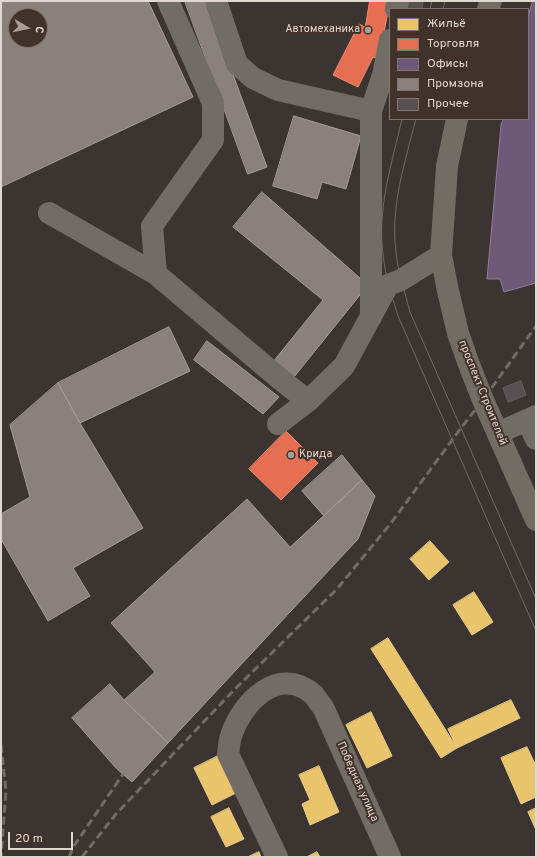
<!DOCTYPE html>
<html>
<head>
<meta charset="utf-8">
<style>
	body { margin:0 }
	#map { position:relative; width:537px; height:858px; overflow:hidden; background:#3c3430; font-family:Overpass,sans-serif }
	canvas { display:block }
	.frame { position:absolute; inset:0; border:2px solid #e0d7d1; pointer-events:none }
	.legend { position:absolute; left:389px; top:8px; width:140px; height:112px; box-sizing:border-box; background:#41332b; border:1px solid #81756d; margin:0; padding:5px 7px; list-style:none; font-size:12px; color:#e0d7d1 }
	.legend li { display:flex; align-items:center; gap:8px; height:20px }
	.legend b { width:20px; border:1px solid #81756d }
	.north { position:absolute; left:8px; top:8px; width:40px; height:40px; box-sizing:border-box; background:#41332b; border:1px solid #81756d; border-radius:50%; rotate:99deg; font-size:11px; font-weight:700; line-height:16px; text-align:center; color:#e0d7d1 }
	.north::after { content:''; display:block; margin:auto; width:14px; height:18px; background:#a79e99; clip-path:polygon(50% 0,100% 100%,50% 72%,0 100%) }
	.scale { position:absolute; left:8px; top:832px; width:65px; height:18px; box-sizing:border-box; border:2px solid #e0d7d1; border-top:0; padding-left:5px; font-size:12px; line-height:14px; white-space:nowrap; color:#e0d7d1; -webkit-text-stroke:3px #41332b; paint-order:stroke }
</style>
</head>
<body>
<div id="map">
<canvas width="537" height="858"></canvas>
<div class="frame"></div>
<ul class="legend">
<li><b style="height:11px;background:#e9c46a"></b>Жильё</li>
<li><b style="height:11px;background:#e76f51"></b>Торговля</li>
<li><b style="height:11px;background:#6d597a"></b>Офисы</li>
<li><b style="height:11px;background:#8a817c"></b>Промзона</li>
<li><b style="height:11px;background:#575152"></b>Прочее</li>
</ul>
<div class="north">С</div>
<div class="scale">20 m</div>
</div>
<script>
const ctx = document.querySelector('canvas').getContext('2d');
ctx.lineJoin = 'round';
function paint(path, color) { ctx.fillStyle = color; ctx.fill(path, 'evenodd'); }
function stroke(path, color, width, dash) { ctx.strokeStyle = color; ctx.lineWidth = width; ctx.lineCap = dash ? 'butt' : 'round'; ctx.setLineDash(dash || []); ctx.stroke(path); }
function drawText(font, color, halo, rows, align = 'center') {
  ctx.font = font + ' Overpass,sans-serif'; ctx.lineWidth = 4; ctx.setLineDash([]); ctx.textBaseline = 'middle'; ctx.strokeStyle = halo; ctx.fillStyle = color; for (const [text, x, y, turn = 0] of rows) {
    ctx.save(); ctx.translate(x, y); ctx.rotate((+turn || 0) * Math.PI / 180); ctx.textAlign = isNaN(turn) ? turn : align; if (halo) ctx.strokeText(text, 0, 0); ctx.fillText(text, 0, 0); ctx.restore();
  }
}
const homes = new Path2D(`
	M430,541L449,562L429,580L410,559Z
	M474,592L493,622L472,635L453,605Z
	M388,638L457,748L441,758L371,649Z
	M511,700L520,718L457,748L448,729Z
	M371,712L392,756L367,768L346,725Z
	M527,747L536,766V797L521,804L501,758Z
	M218,756L236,793L212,805L194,768Z
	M319,766L339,812L310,825L302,804L310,800L299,775Z
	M229,808L244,839L226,847L211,817Z
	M536,808V830L528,812Z
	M259,852L261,857H248Z
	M317,852L320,857H307Z`);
paint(homes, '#e9c46a');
stroke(homes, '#e6ca89', 1);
const shops = new Path2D(`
	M370,1H390L379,59L373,57L358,87L333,75L359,24L365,27Z
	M286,431L318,463L281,500L249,469Z`);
paint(shops, '#e76f51');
stroke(shops, '#e58e77', 1);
const offices = new Path2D(`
	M533,1H536V283L504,292L500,279H487L501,125L503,119H528V17Z`);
paint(offices, '#6d597a');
stroke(offices, '#907f94', 1);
const industry = new Path2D(`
	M1,1H148L193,97L1,187ZM16,16H40V40H16Z
	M185,1H206L267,167L248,174Z
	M294,116L361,136L346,189L322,182L317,199L273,186Z
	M262,192L368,285L294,377L273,362L323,300L233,227Z
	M169,327L190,371L80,423L58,383Z
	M207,341L279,397L263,414L194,360Z
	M58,383L80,423L143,528L73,568L90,596L48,621L1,539V514L30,497L10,425Z
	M342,455L362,480L324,516L302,491Z
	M362,480L375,496L358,539L168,743L124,700L155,672L111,623L247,499L290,547Z
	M110,684L124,700L168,743L132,782L116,768L72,718Z`);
paint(industry, '#8a817c');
stroke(industry, '#a49b96', 1);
const building = new Path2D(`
	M408,1H423L422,9H406Z
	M521,381L526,395L508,402L503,388Z`);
paint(building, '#575152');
stroke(building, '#655f60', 1);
stroke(new Path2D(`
	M216,1L237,64L253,78L278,90L371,111
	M396,9L398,1
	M49,213L156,274L280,379L308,401
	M156,274L152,226L213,140V103L168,1
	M371,317V111L383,75L390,40
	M527,420L536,439
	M278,424L308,401L344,366L388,285L401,280L441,255
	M498,433L536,416
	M277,857L228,754C229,748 229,742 231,736C242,702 279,664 314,695C317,699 320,704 323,707L390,857`), '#726c66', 22);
stroke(new Path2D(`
	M488,9L491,1
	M457,119L447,166L441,255L448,291L458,333L468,362L483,400L536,520`), '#736c64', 22);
stroke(new Path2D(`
	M430,9L432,1
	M443,9L445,1
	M402,119C392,163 377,208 383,254C385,276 392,296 398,316L536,631
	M416,119C405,162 390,207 396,252C398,273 405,292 410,312L536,599`), '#716b66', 1);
stroke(new Path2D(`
	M1,745L6,791L1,857
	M69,857L74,846L123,774
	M82,857L116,814L235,689L337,589L391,523L461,428L483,400L536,326`), '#716b66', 3, [8, 4]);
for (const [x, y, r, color] of [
	[368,30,4,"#a79e99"],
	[291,455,4,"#a79e99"]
]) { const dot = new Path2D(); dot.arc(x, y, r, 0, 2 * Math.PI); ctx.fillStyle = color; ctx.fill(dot); stroke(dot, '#41332b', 1.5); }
drawText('11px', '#e0d7d1', '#41332b', [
	["Автомеханика",360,30],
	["Крида",299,455,"left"]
], 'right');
drawText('11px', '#e0d7d1', '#41332b', [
	["проспект Строителей",482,393,68],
	["Победная улица",357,782,66]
]);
</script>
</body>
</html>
